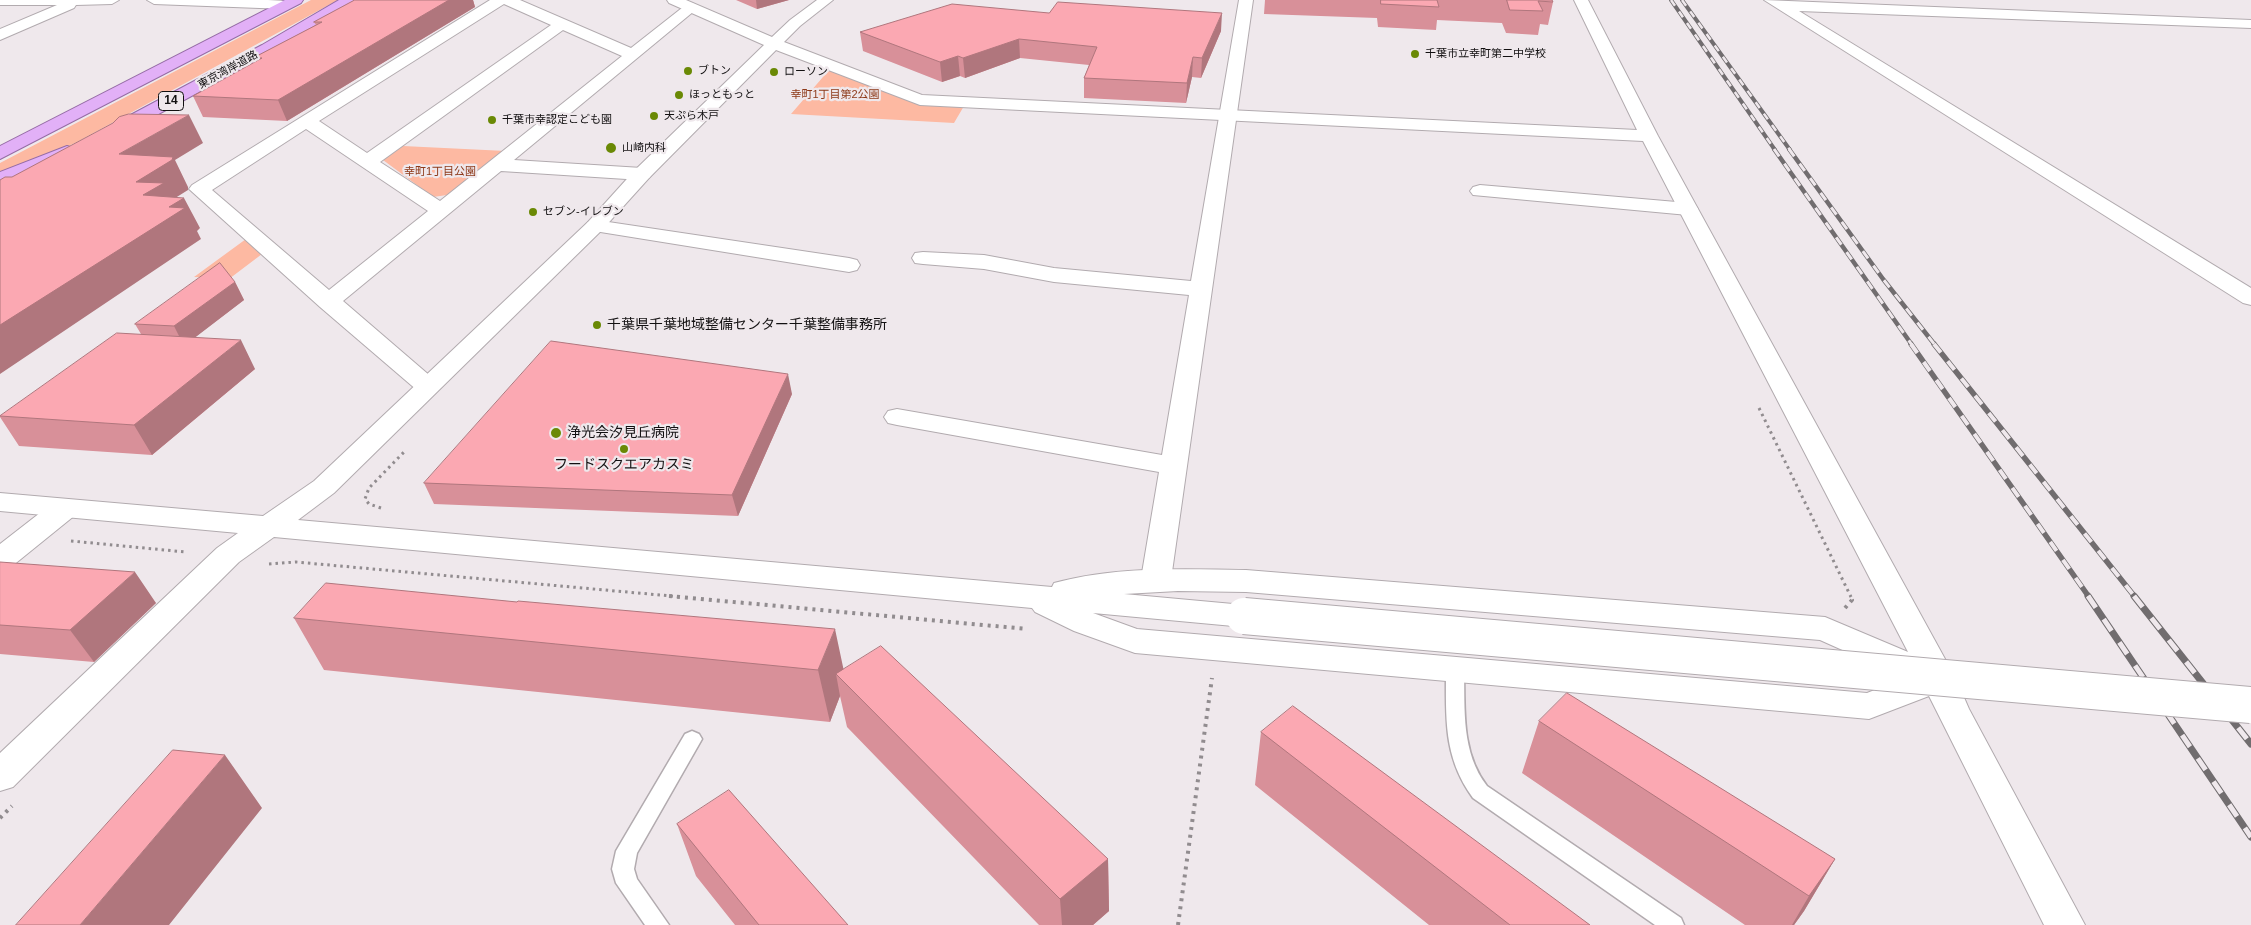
<!DOCTYPE html>
<html>
<head>
<meta charset="utf-8">
<style>
	body { margin:0 }
	canvas { display:block; background:#efe8ec }
</style>
</head>
<body>
<canvas width="2251" height="925"></canvas>
<script>
const ctx = document.querySelector('canvas').getContext('2d');
ctx.lineJoin = 'round';
function paint(path, color) { ctx.fillStyle = color; ctx.fill(path, 'evenodd'); }
function stroke(path, color, width, dash) { ctx.strokeStyle = color; ctx.lineWidth = width; ctx.lineCap = dash ? 'butt' : 'round'; ctx.setLineDash(dash || []); ctx.stroke(path); }
function drawText(font, color, halo, rows, align = 'center') {
  ctx.font = font + ' Arial,"Noto Sans JP",sans-serif'; ctx.lineWidth = 4.5; ctx.setLineDash([]); ctx.textBaseline = 'middle'; ctx.strokeStyle = halo; ctx.fillStyle = color; for (const [text, x, y, turn = 0] of rows) {
    ctx.save(); ctx.translate(x, y); ctx.rotate((+turn || 0) * Math.PI / 180); ctx.textAlign = isNaN(turn) ? turn : align; if (halo) ctx.strokeText(text, 0, 0); ctx.fillText(text, 0, 0); ctx.restore();
  }
}
paint(new Path2D(`
	M311,0H338L77,142L0,177V163Z
	M829,70L914,103L964,106L954,123L791,114Z
	M403,146L506,151L454,194L433,197L383,160Z
	M246,239L262,254L229,279L194,277Z`), '#fdb9a2');
const service = new Path2D(`
	M1455,662L1461,664L1464,669C1465,710 1461,752 1487,786L1681,918L1684,925H1655L1473,798C1443,757 1446,718 1446,669L1449,664Z
	M692,731L699,734L702,739L637,853L634,869L637,879L669,925H645L616,883L612,869L616,851L685,734Z`);
const minor = new Path2D(`
	M0,0H119L112,4L76,5L74,8L0,40V29L57,5H0Z
	M147,0H268L286,1L293,5L286,9L154,4Z
	M490,0H520L631,48L687,4L692,3L699,7L514,160L642,168L649,170L652,174L649,178L642,180L501,171L343,301L436,381L440,386L436,391L427,394L418,391L320,307L189,189L192,185ZM504,4L551,25L367,153L319,121ZM563,30L622,56L440,201L380,162ZM306,129L428,211L329,290L212,190Z
	M1239,0H1253L1171,579L1167,587L1156,590L1145,587L1141,579L1159,472L897,425L888,423L884,417L888,411L897,409L1162,455L1189,295L1054,282L984,269L923,264L915,263L912,258L915,253L923,252L984,255L1054,268L1191,281Z
	M1480,185L1688,203L1695,205L1698,209L1695,213L1688,215L1473,195L1470,191L1473,187Z
	M595,220L849,258L857,260L860,265L857,270L849,272L588,230L585,226L588,222Z
	M64,500L74,502L78,509L74,516L11,567L0,570V544L54,502Z`);
const tertiary = new Path2D(`
	M667,0H686L772,37L790,20L817,0H833L800,26L784,42L922,95L1637,130L1574,0H1588L1658,136L1956,679L1969,709L2085,925H2044L1929,696L1869,719L1135,653L1074,631L1035,612L1032,608L274,537L239,562L13,787L0,791V753L217,548L238,533L0,511V493L263,516L314,481L588,222L635,170L764,45L669,3ZM776,50L920,105L1643,141L1908,652L1825,617L1246,570C1183,569 1115,566 1054,583L1052,587L298,520L334,493L602,230L649,178ZM1178,591L1246,592L1820,640L1905,678L1867,693L1137,629L1093,613L1244,627L1255,624L1260,616L1255,608L1244,605L1124,594Z
	M1764,0L2251,20V28L1799,11L2251,288V305L2243,303Z`);
const trunk = new Path2D(`
	M285,0H303L301,3L0,159V146Z
	M339,0H356L274,51L120,135L114,136L108,135L105,131L108,127L262,45Z
	M67,146L74,148L76,152L74,156L0,185V172Z`);
stroke(service, '#b2abaf', 3);
stroke(minor, '#b2abaf', 2);
stroke(tertiary, '#b2abaf', 2);
stroke(trunk, '#956ca5', 2);
stroke(new Path2D(`
	M1759,408L1851,597
	M381,508L369,504L365,499L369,488L404,452
	M71,541L186,552
	M269,564L296,562L682,597`), '#918c8f', 3, [2.5, 4]);
stroke(new Path2D(`
	M669,596L1027,629
	M1845,608L1852,600L1850,596
	M0,818L12,806
	M1178,925L1212,678`), '#918c8f', 4, [3, 5]);
paint(service, '#fff');
paint(minor, '#fff');
paint(tertiary, '#fff');
paint(trunk, '#e2b0f7');
const railFar3 = new Path2D(`
	M1671,0L1775,150
	M1682,0L1790,150`);
const railFar2 = new Path2D(`
	M1774,149L1912,345
	M1789,149L1883,279L1935,345`);
const railFar1 = new Path2D(`
	M1911,344L2089,597
	M1934,344L2135,597`);
const rail = new Path2D(`
	M2088,596L2251,837
	M2134,596L2251,744`);
stroke(railFar3, '#716d6f', 4);
stroke(railFar2, '#716d6f', 4.5);
stroke(railFar1, '#716d6f', 5.5);
stroke(rail, '#716d6f', 7);
stroke(railFar3, '#efe8ec', 2.5, [7]);
stroke(railFar2, '#efe8ec', 3, [9]);
stroke(railFar1, '#efe8ec', 4, [11]);
stroke(rail, '#efe8ec', 5, [14]);
const tertiaryBridge = new Path2D(`
	M1244,616L2251,705`);
stroke(tertiaryBridge, '#b2abaf', 38, []);
stroke(tertiaryBridge, '#fff', 36);
paint(new Path2D(`
	M355,0H473L475,7L287,121L203,117L193,96L255,62L253,58L316,25L314,22Z
	M736,0H789L757,9Z
	M1265,0H1552L1553,2L1548,25L1540,24L1538,35L1506,33L1502,23L1437,20L1436,30L1378,27L1377,18L1264,14Z
	M1221,31L1201,78L1192,77L1186,103L1084,98V78L1089,65L1020,58L965,78L960,76L942,82L863,51L860,32Z
	M235,282L244,300L195,337L255,369L152,455L19,446L0,417V416L141,334L135,324Z
	M792,394L738,516L434,504L424,483Z
	M0,562L156,603L94,662L0,654Z
	M294,618L843,669L1108,859L1109,911L1093,925H1039L847,727L840,696L830,722L324,670Z
	M1539,721L1835,859L1804,911L1794,925H1745L1522,773Z
	M1261,732L1590,925H1429L1255,785Z
	M677,824L848,925H735L696,876Z`), '#d89099');
paint(new Path2D(`
	M449,0H473L475,7L287,121L278,100Z
	M756,0H789L757,9Z
	M1222,13L1221,31L1201,78L1202,58Z
	M1019,39L1020,58L965,78L963,58Z
	M958,56L960,76L942,82L940,62Z
	M1193,57L1192,77L1186,103L1187,83Z
	M189,115L203,143L175,160L188,187V190L172,200L184,198L200,228L197,231L201,239L0,374V325L119,154Z
	M235,282L244,300L184,346L174,326Z
	M241,340L255,369L152,455L134,425Z
	M788,374L792,394L738,516L732,495Z
	M135,572L156,603L94,662L70,630Z
	M835,629L846,681L836,674L840,696L830,722L818,670Z
	M225,755L262,808L169,925H80Z
	M1108,859L1109,911L1093,925H1062L1060,899Z
	M1835,859L1804,911L1794,925H1792L1809,896Z`), '#b0767d');
const building = new Path2D(`
	M355,0H449L278,100L193,96L262,58H253L322,22H314Z
	M1381,0H1437L1439,7L1381,4Z
	M1507,0H1552L1553,2L1538,1L1543,11L1510,10Z
	M1058,2L1222,13L1202,58L1193,57L1187,83L1084,78L1097,47L1019,39L963,58L958,56L940,62L860,32L952,4L1049,13Z
	M129,114L189,115L119,154L173,157L172,160L136,182L164,183L143,195L184,198L169,207L185,208L0,325V180L5,177H12L113,123L119,117Z
	M220,263L235,282L174,326L135,324Z
	M117,333L241,340L134,425L0,416Z
	M551,341L788,374L732,495L424,483Z
	M0,562L135,572L70,630L0,625Z
	M326,583L517,602L518,601L835,629L818,670L294,618Z
	M881,646L1108,859L1060,899L836,674Z
	M1567,693L1835,859L1809,896L1539,721Z
	M1293,706L1590,925H1510L1261,732Z
	M173,750L225,755L80,925H16Z
	M729,790L848,925H759L677,824Z`);
paint(building, '#fba8b2');
stroke(building, '#b0767d', 1);
for (const [x, y, r, color] of [
	[1415,54,5,"#6a8905"],
	[688,71,5,"#6a8905"],
	[774,72,5,"#6a8905"],
	[679,95,5,"#6a8905"],
	[654,116,5,"#6a8905"],
	[492,120,5,"#6a8905"],
	[611,148,6,"#6a8905"],
	[533,212,5,"#6a8905"],
	[597,325,5,"#6a8905"],
	[556,433,6,"#6a8905"],
	[624,449,5,"#6a8905"]
]) { const dot = new Path2D(); dot.arc(x, y, r, 0, 2 * Math.PI); ctx.fillStyle = color; ctx.fill(dot); stroke(dot, '#efe8ec', 2); }
drawText('11px', '#121011', '#efe8ec', [
	["千葉市立幸町第二中学校",1425,54],
	["ブトン",698,71],
	["ローソン",784,72],
	["ほっともっと",689,95],
	["天ぷら木戸",664,116],
	["千葉市幸認定こども園",502,120],
	["山崎内科",622,148],
	["セブン-イレブン",543,212]
], 'left');
drawText('11px', '#121011', '#efe8ec', [
	["東京湾岸道路",228,70,-29]
]);
drawText('11px', '#8d3919', '#efe8ec', [
	["幸町1丁目第2公園",835,95],
	["幸町1丁目公園",440,172]
]);
for (const [x, y, w] of [
	[171,101,25]
]) { const box = new Path2D(); box.roundRect(x - w / 2, y - 9.5, w, 19, 4); ctx.fillStyle = '#efe8ec'; ctx.fill(box); stroke(box, '#121011', 1); }
drawText('bold 12px', '#121011', null, [
	["14",171,101]
]);
drawText('14px', '#121011', '#efe8ec', [
	["千葉県千葉地域整備センター千葉整備事務所",607,325],
	["浄光会汐見丘病院",567,433],
	["フードスクエアカスミ",624,465,"center"]
], 'left');
</script>
</body>
</html>
